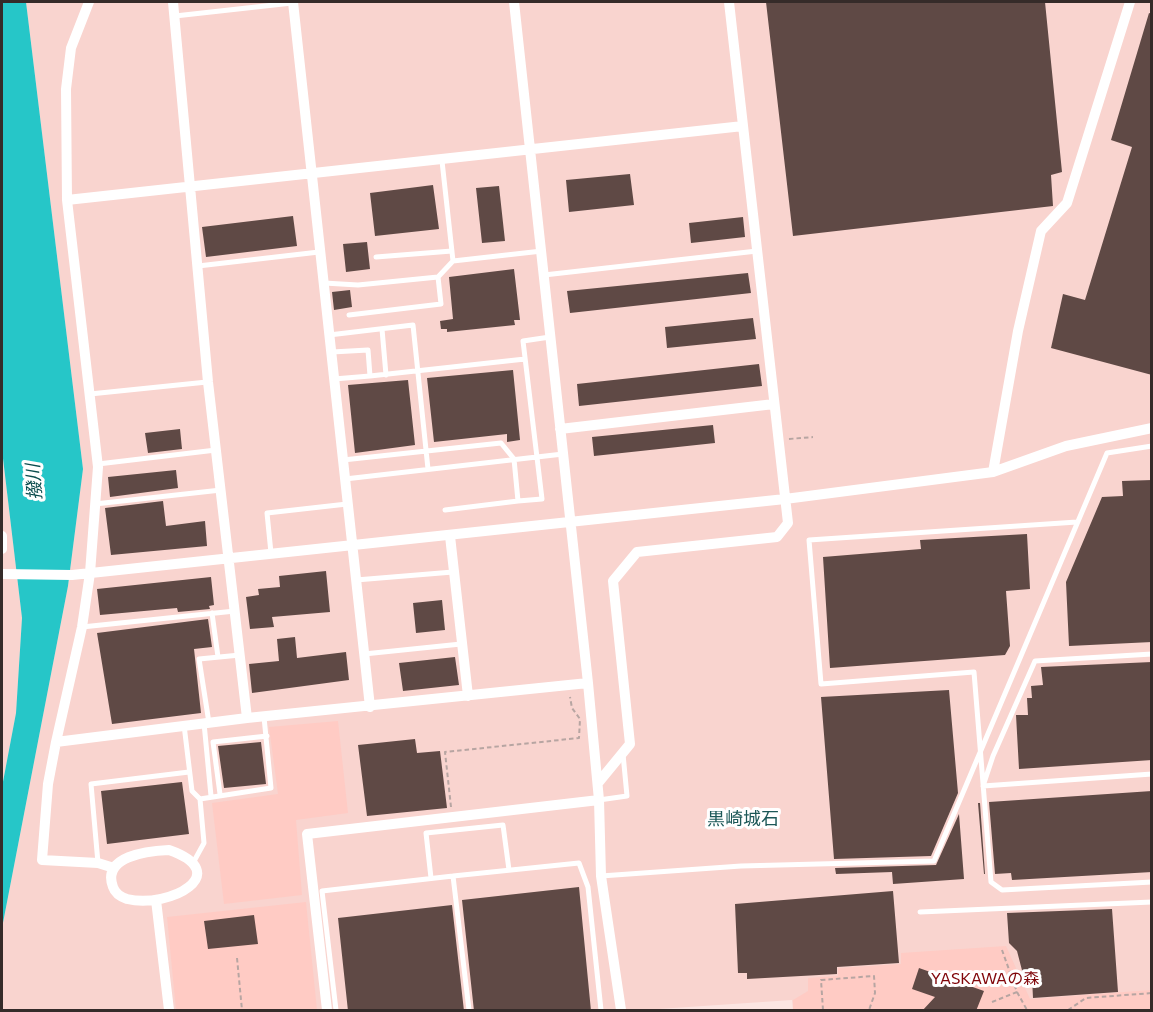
<!DOCTYPE html>
<html>
<head>
<meta charset="utf-8">
<style>
	body { margin:0 }
	#map { position:relative; width:1153px; height:1012px; overflow:hidden; background:#fce5e2; font-family:Commissioner,sans-serif }
	canvas { display:block }
	.frame { position:absolute; inset:0; border:3px solid #352b29; pointer-events:none }
</style>
</head>
<body>
<div id="map">
<canvas width="1153" height="1012"></canvas>
<div class="frame"></div>
</div>
<script>
const ctx = document.querySelector('canvas').getContext('2d');
ctx.lineJoin = 'round';
function paint(path, color) { ctx.fillStyle = color; ctx.fill(path, 'evenodd'); }
function stroke(path, color, width, dash) { ctx.strokeStyle = color; ctx.lineWidth = width; ctx.lineCap = dash ? 'butt' : 'round'; ctx.setLineDash(dash || []); ctx.stroke(path); }
function drawText(font, color, halo, rows, align = 'center') {
  ctx.font = font + ' Commissioner,"Noto Sans JP",sans-serif'; ctx.lineWidth = 6; ctx.setLineDash([]); ctx.textBaseline = 'middle'; ctx.strokeStyle = halo; ctx.fillStyle = color; for (const [text, x, y, turn = 0] of rows) {
    ctx.save(); ctx.translate(x, y); ctx.rotate((+turn || 0) * Math.PI / 180); ctx.textAlign = isNaN(turn) ? turn : align; if (halo) ctx.strokeText(text, 0, 0); ctx.fillText(text, 0, 0); ctx.restore();
  }
}
paint(new Path2D(`
	M26,2H1151V1010H793L792,1000L644,1010H2V928L68,586L83,469Z
	M2,450L22,618L16,713L2,787Z`), '#f9d4cf');
paint(new Path2D(`
	M338,721L348,813L296,820L302,895L224,904L212,803L278,794L269,727Z
	M306,902L317,1010H176L167,917Z
	M1006,946L1030,999L1151,990L1152,1010H793V1000L808,991V978L838,976V968L901,964V953Z`), '#ffcbc4');
paint(new Path2D(`
	M2,2H26L83,469L68,586L2,928V787L16,713L22,618L2,450Z`), '#26c6c8');
paint(new Path2D(`
	M766,2H1045L1062,172L1051,175L1053,206L793,236Z
	M1149,13L1152,14V375L1051,348L1063,294L1085,300L1132,147L1111,140Z
	M630,174L634,205L569,212L566,180Z
	M433,185L439,229L375,236L370,193Z
	M499,186L505,241L482,243L476,188Z
	M293,216L297,246L206,257L202,227Z
	M743,217L745,237L691,243L689,223Z
	M367,242L370,269L346,272L343,244Z
	M514,269L520,320H514L515,325L447,332V329H441L440,321L453,319L449,277Z
	M748,273L751,293L570,313L567,291Z
	M350,290L352,307L334,310L332,292Z
	M753,318L756,339L667,348L665,327Z
	M759,364L762,386L579,406L577,384Z
	M513,370L520,440L507,442V434L434,442L427,378Z
	M408,380L415,445L355,453L348,385Z
	M713,425L715,443L594,456L592,437Z
	M180,429L182,449L148,453L145,433Z
	M176,470L178,488L110,497L108,477Z
	M1152,480V642L1069,646L1066,582L1102,497L1123,496L1122,481Z
	M163,501L166,526L205,521L207,546L111,555L105,508Z
	M1027,534L1030,589L1006,591L1010,646L1005,655L830,668L823,557L921,549L920,540Z
	M326,571L330,612L272,617L274,627L250,629L246,597L259,595L258,589L280,587L279,576Z
	M211,577L214,605L209,606L210,609L178,612L177,608L100,615L97,589Z
	M442,600L445,630L416,633L413,603Z
	M208,619L212,647L194,649L201,713L112,724L97,633Z
	M295,637L297,658L346,652L349,680L252,693L249,664L279,661L277,639Z
	M455,657L459,685L403,691L399,663Z
	M1152,662V760L1019,769L1016,715H1028L1027,698H1032L1031,686L1043,685L1041,667Z
	M949,690L958,793L931,856L834,859L821,697Z
	M415,739L417,753L440,751L447,808L367,816L358,745Z
	M261,742L266,784L224,788L218,746Z
	M182,782L189,834L107,844L101,791Z
	M1152,791V872L1012,880L1011,873L995,874L989,802Z
	M978,803H980L985,874H984Z
	M959,814L964,879L893,884L892,872L836,874L835,868L936,865Z
	M579,887L591,1011H474L462,900Z
	M893,891L899,963L837,967V974L747,979V973H738L735,904Z
	M452,905L464,1011H348L338,918Z
	M1112,909L1118,992L1033,998L1032,978H1024L1017,951L1009,943L1007,913Z
	M254,915L258,944L208,949L204,921Z
	M919,968L984,991L976,1011H922L935,997L912,989Z`), '#5f4945');
stroke(new Path2D(`
	M789,439L813,437
	M451,807L445,752L579,738L580,719L572,708L570,697
	M237,958L242,1010
	M978,984L1012,978L1002,950
	M1017,992L1027,1010
	M992,1002L1017,992L1012,978
	M823,1010L821,980L874,976L875,993L869,1010
	M1068,1010L1086,998L1152,993`), '#b7a5a2', 2, [4.5, 3]);
stroke(new Path2D(`
	M175,16L292,3
	M442,161L453,261
	M376,257L452,251
	M198,266L319,252
	M544,275L757,251
	M324,283L358,285L438,277
	M349,315L441,304L438,277L453,261L542,251
	M382,329L386,375
	M329,335L413,325L428,469
	M332,352L368,350L370,376L525,359
	M334,379L370,376
	M90,394L207,382
	M343,460L501,443L514,459L518,501L445,510
	M98,464L216,450
	M345,479L563,454
	M518,501L542,499L523,341L550,337
	M95,504L221,490
	M1077,522L809,540L821,684L974,672L991,882L1002,890L1152,882
	M271,553L267,513L347,504
	M356,580L453,572
	M212,613L218,657
	M82,627L235,611
	M364,654L461,644
	M1152,654L1035,661L993,756L983,786L1152,774
	M204,723L211,796
	M209,723L199,659L240,655
	M184,725L192,791L200,799
	M220,794L213,742L267,736
	M599,800L627,796L623,754
	M98,863L91,784L189,772
	M193,863L204,843L200,799L271,788L264,717
	M601,876L741,866L934,861L1107,453L1152,446
	M431,878L426,833L503,825L509,870
	M920,912L1152,902
	M336,1010L322,891L453,876
	M469,1010L453,876L579,863L588,887L601,1010`), '#fff', 5);
stroke(new Path2D(`
	M89,2L71,48L66,89L67,200L98,467L90,573L82,627L56,742L247,718L588,683
	M173,2L208,382L247,718
	M293,2L370,707
	M514,2L588,683L599,800L601,876L621,1010
	M67,200L743,126
	M560,429L774,404
	M993,472L1018,331L1041,231L1067,203L1130,2
	M2,536V549
	M450,536L468,696
	M2,574L72,575L785,499L993,472L1066,446L1152,428
	M56,742L48,784L42,860L98,863L114,868
	M598,783L630,744L613,581L637,552L777,537L788,523L729,2
	M169,850C235,873 170,909 127,899C121,897 115,893 113,887C101,856 148,851 169,850Z
	M156,900L169,1010
	M327,1010L307,834L599,800`), '#fff', 10);
drawText('16px', '#81060a', '#fff', [
	["YASKAWAの森",985,979]
]);
drawText('italic 18px', '#0b4c4d', '#fff', [
	["撥川",34,482,-94]
]);
drawText('18px', '#1c5858', '#fff', [
	["黒崎城石",743,819]
]);
</script>
</body>
</html>
